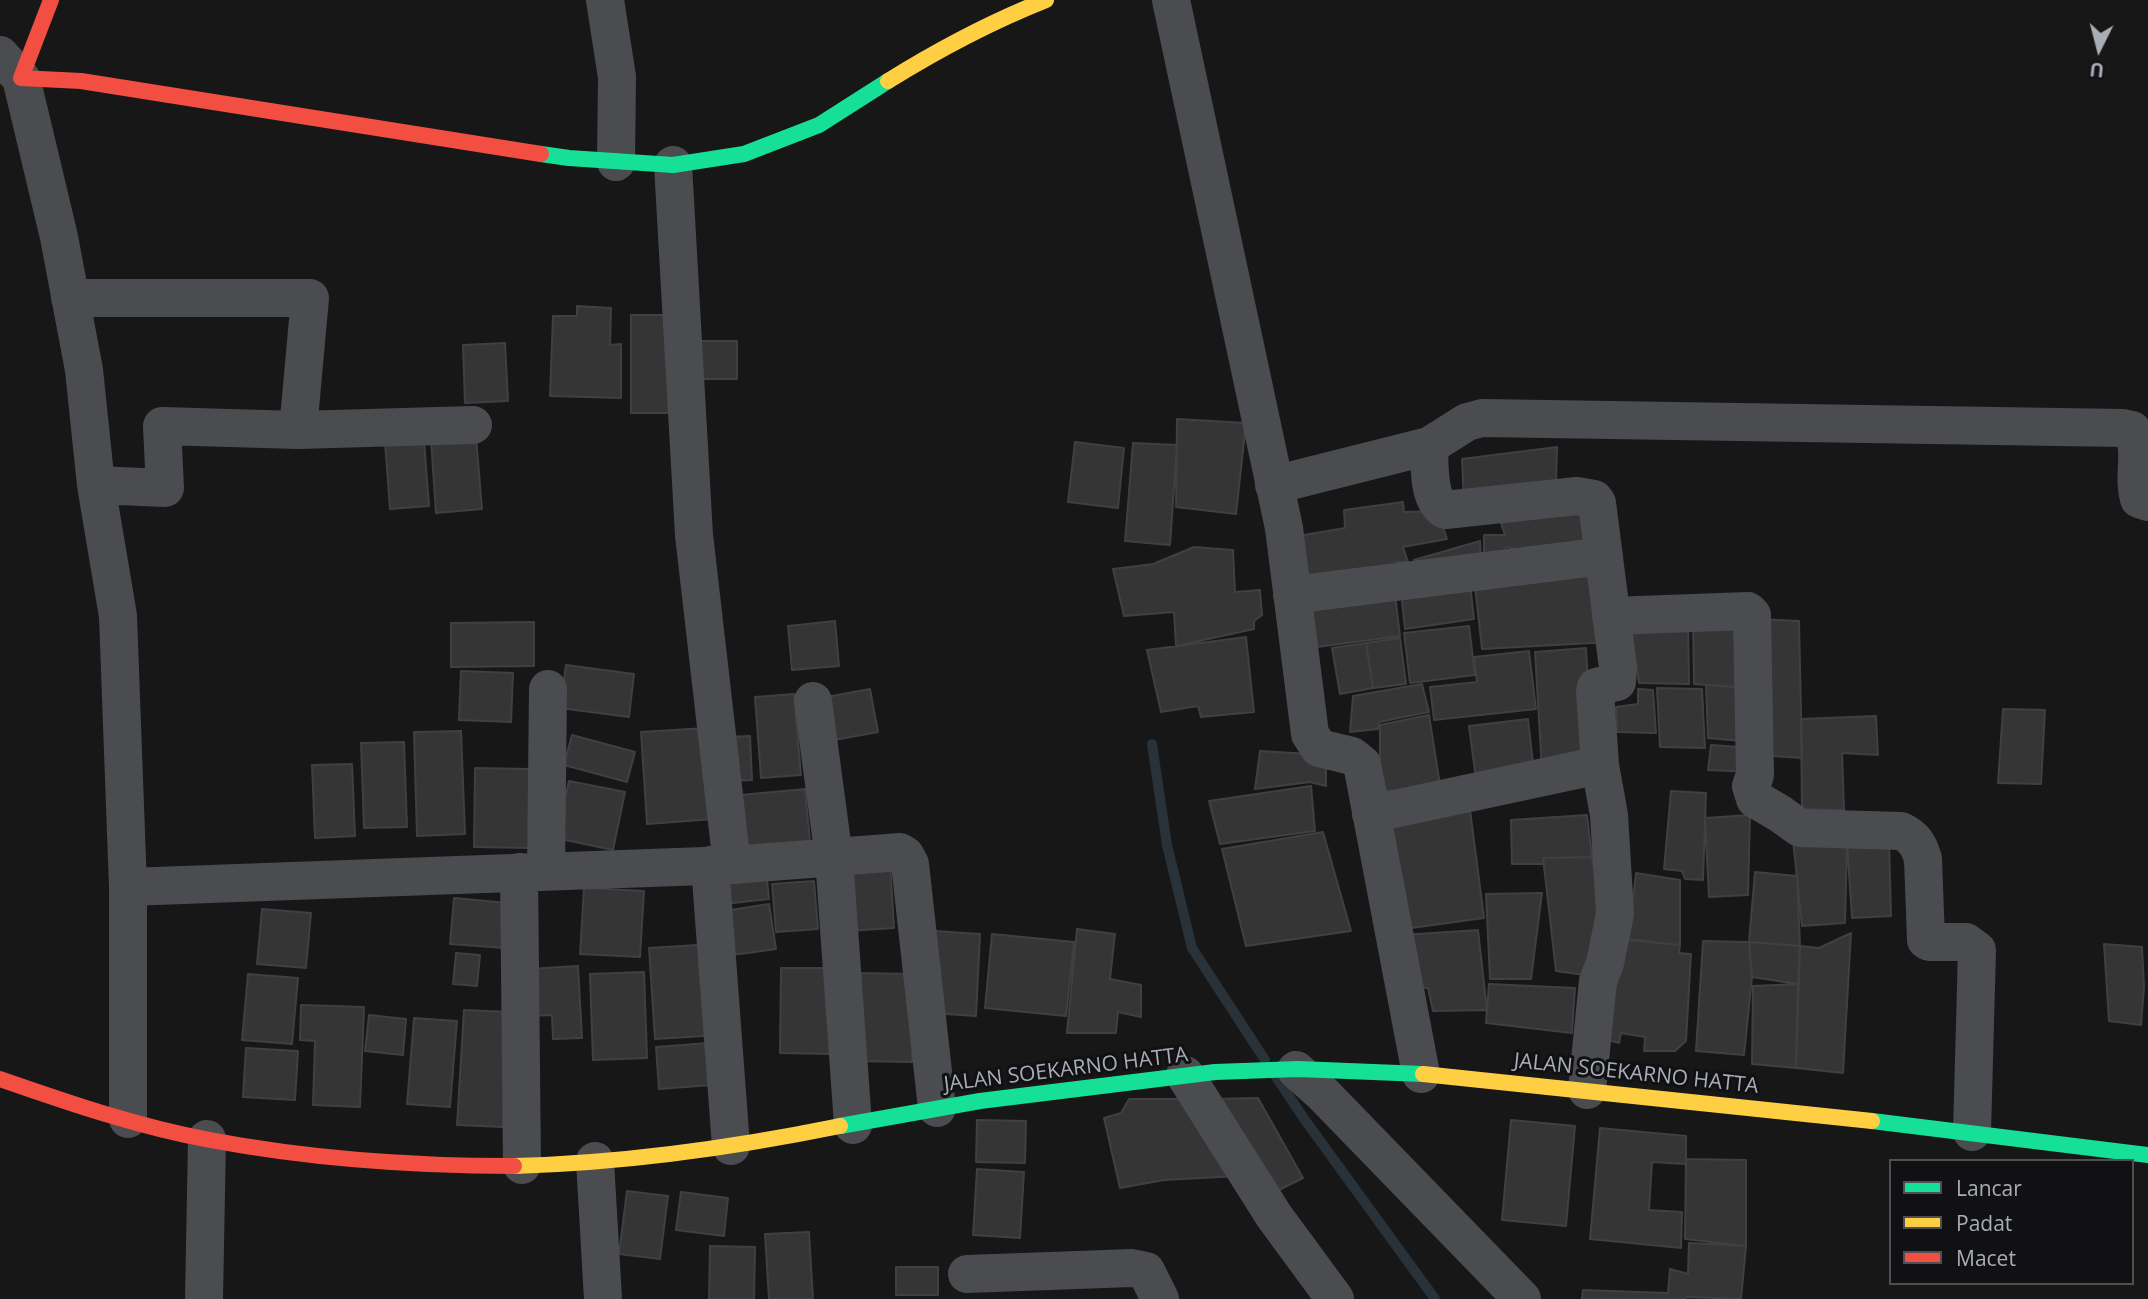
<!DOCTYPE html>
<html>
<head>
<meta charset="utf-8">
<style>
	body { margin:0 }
	#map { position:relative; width:2148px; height:1299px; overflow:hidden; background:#171717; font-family:"Open Sans",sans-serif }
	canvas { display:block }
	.legend { position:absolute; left:1889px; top:1159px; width:245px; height:126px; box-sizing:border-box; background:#111113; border:2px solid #4d4f55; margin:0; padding:9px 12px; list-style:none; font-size:21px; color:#a8adb8 }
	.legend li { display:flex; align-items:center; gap:14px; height:35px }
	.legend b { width:35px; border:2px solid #4d4f55 }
	.north { position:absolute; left:2064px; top:14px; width:70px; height:70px; -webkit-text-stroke:5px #111113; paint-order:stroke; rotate:186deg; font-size:19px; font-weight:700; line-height:28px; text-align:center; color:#a8adb8 }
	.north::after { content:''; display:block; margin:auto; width:24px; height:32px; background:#a8adb8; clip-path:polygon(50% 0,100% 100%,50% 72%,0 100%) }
</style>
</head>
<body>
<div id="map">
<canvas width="2148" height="1299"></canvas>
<ul class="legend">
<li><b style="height:9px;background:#16e098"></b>Lancar</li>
<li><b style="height:9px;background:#ffcf43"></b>Padat</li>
<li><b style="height:9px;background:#f24e42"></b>Macet</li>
</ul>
<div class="north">U</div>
</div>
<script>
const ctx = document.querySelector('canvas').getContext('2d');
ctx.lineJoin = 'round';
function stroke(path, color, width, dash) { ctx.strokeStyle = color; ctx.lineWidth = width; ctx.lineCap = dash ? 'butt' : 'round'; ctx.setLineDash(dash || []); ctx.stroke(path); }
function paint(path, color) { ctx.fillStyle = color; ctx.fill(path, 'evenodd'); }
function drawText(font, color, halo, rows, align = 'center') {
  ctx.font = font + ' "Open Sans",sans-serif'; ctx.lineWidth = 6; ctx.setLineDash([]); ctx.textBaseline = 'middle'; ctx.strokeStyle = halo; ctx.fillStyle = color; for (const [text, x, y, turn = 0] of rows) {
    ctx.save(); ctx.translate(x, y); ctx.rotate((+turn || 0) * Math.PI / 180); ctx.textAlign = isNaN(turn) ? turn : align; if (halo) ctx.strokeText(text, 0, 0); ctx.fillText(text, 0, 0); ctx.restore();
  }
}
stroke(new Path2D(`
	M1152,744L1167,845L1192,948L1265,1060
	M1276,1077L1305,1120L1435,1299`), '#2a3239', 10);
const building = new Path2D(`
	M577,306L611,308L610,345L621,344V398L550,396L553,316H577Z
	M631,315H674L675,413H631Z
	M695,341H737V379H695Z
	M505,343L508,401L465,403L463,345Z
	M1177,419L1246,423L1236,514L1176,507Z
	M476,437L482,509L436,513L431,439Z
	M424,440L429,506L390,509L385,442Z
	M1075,442L1124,448L1118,508L1068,502Z
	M1133,443L1177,445L1170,545L1125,541Z
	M1557,447L1556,481L1464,502L1462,459Z
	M1403,502L1404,512L1438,511L1447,539L1403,547L1408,562H1396L1398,572L1307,583L1298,536L1345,528L1344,510Z
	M1588,512L1591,548L1527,551L1506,547L1505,554L1484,553V535H1505L1501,523Z
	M1480,541L1481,562L1468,566L1474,619L1405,629L1400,583L1420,573L1414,560Z
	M1194,547L1233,550L1235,592L1260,590L1262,615L1254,621V629L1176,646L1174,612L1124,616L1113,569L1153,564Z
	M1598,563L1610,642L1482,649L1474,578Z
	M1394,586L1400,636L1317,647L1310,597Z
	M1756,619L1799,621L1802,758L1758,755Z
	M1629,620H1688L1689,684L1639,683Z
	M835,621L839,666L792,670L788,626Z
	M534,622V666L451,667V623Z
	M1693,622L1751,625L1750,688L1694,684Z
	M1469,626L1475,675L1410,683L1404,633Z
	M1246,637L1254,712L1201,717L1198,706L1161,712L1147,650Z
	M1400,638L1406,684L1373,688L1366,643Z
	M1366,643L1373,688L1340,694L1332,648Z
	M1586,648L1593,766L1542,771L1535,652Z
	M1529,651L1536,709L1434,720L1430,687L1477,682L1474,657Z
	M566,665L634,674L629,717L560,708Z
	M461,671L513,673L511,722L459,720Z
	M1422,684L1429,712L1379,722L1378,729L1350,732L1353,696Z
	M1706,685L1750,688L1753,742L1708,738Z
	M1657,688L1702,689L1705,748L1660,747Z
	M870,689L878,732L829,741L821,698Z
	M1638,689L1653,690L1656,733L1617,732L1616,707L1638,704Z
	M794,694L801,775L761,778L755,697Z
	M2003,709L2045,710L2041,784L1998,783Z
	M1429,715L1440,785L1380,792V725Z
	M1876,716L1878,755L1842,753L1844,810L1802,809L1801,719Z
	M1528,719L1534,772L1476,779L1469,726Z
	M707,728L714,819L647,824L641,732Z
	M461,731L465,834L417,836L414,732Z
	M572,735L635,752L627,782L564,765Z
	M750,736L752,780L730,781L728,737Z
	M404,742L407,827L364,828L361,743Z
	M1711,745L1753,748V772L1708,770Z
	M1260,751L1326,755V786L1310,782L1255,789Z
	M352,764L355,836L315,838L312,765Z
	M475,768L530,769L529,848L474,847Z
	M569,781L625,792L613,850L556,838Z
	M1311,786L1315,831L1220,844L1209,801Z
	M805,789L810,842L734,849L730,796Z
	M1671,791L1706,793L1703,880L1685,879L1682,871L1664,869Z
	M1469,802L1484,918L1404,929L1380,820Z
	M1587,815L1592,857L1543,858L1544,864H1512L1511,820Z
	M1750,815L1748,895L1709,897L1705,818Z
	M1323,832L1351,931L1246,946L1222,849Z
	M1793,840L1847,842L1845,923L1802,926Z
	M1889,841L1891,916L1852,918L1847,842Z
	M1592,857L1602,921L1585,975L1556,971L1543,858Z
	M890,862L894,928L846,931L842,865Z
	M766,869L769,899L715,905L712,875Z
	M1755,872L1797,876L1800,946L1749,942Z
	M1636,873L1680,880V945L1628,940Z
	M814,881L818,929L776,932L772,884Z
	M584,888L644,891L640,957L580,954Z
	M1542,893L1531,979H1490L1486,894Z
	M454,898L508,903L504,948L450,944Z
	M769,904L776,949L725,956L718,912Z
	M262,909L311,913L306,968L257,964Z
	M1077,929L1115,934L1110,979L1141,985V1017L1118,1012L1116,1033H1067Z
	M1478,930L1487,1010L1433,1011L1428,988H1411L1402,935Z
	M935,931L980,934L976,1016L930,1013Z
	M1851,933L1843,1073L1796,1068L1800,946L1819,948Z
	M992,934L1074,942L1066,1016L985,1008Z
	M1617,938L1680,945L1679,953L1691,954L1686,1041L1675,1051H1644L1645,1037L1621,1033L1619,1043L1598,1037Z
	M1703,941L1749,942L1752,977L1744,1055L1696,1051Z
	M1749,942L1800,946L1798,984L1752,977Z
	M715,944L721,1035L655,1039L649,948Z
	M2104,944L2142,947L2144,987L2141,1025L2109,1021Z
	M456,953L480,955L477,986L453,984Z
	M578,966L582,1038L553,1039L552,1015L531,1016L528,969Z
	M781,968H834V1054L780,1053Z
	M644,972L647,1058L593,1060L590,974Z
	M854,973L913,974L912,1062L853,1061Z
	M248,974L298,978L292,1044L242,1040Z
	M1489,984L1575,988L1572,1033L1486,1023Z
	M1798,984L1796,1068L1752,1064L1753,986Z
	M301,1005L364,1007L360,1107L313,1105L315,1041L300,1040Z
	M464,1010L509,1012L503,1127L457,1125Z
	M369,1015L406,1019L403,1055L365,1051Z
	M414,1018L457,1021L450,1107L407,1104Z
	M722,1042L725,1084L659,1089L656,1047Z
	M246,1048L298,1051L295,1100L243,1097Z
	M1258,1098L1303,1178L1273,1193L1211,1099Z
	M1129,1099H1191L1239,1176L1164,1180L1120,1188L1104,1118L1121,1113Z
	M977,1120L1026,1121L1025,1163L976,1162Z
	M1511,1120L1575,1126L1566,1226L1502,1220Z
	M1600,1128L1686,1136V1164L1652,1162L1649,1210L1682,1212L1681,1248L1590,1239Z
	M1686,1159L1746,1160V1246L1685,1239Z
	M977,1169L1024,1172L1020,1238L973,1235Z
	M627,1191L668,1196L660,1259L619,1254Z
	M681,1192L728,1198L724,1236L676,1230Z
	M809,1232L813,1299H769L765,1234Z
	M1689,1243L1746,1246L1741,1299L1686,1297L1685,1299H1582L1583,1290L1668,1293L1670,1269L1688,1274Z
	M710,1246L755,1247L754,1299H709Z
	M896,1267H938V1295H896Z`);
paint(building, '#353536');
stroke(building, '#3f4043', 2);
stroke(new Path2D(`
	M605,0L617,77L616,162
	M1171,0L1284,528L1310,734L1319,748L1352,756L1362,764L1421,1074
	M0,55L21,78L59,237L84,370L96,485L118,616L128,887V1119
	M673,165L694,535L732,865
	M70,298H310L298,430
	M1429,446C1430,464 1427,499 1445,510L1577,496L1594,499L1597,503L1618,668L1617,682L1596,687L1595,692L1600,765L1609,815L1615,914L1605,963L1598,981L1587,1090
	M96,485L165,488L162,426L298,430L473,425
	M1274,485L1429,446L1467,422L1482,418L2123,428L2132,430C2143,452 2132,476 2139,499L2148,502
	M1292,595L1604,556
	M1611,616L1748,611L1752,615L1755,775L1751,786L1755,799L1779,813L1800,828L1901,831C1914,837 1919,845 1923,859L1926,940L1929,942H1966L1977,950L1972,1132
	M813,701L834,858L853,1125
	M1371,814L1600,765
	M710,865L731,1146
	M546,871L548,689
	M519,872L522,1165
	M128,887L732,865L900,852L905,855L910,864L937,1108
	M1296,1070L1322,1093L1522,1299
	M1185,1075L1274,1216L1335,1299
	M595,1161L603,1299
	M967,1274L1132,1268L1146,1271L1160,1299
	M204,1299L207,1139`), '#4b4c50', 38);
stroke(new Path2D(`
	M541,154L569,158L673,165L744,154L819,125L888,81
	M1872,1121L2148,1155
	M840,1126L980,1101L1215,1072L1298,1069L1423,1074`), '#16e098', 16);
stroke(new Path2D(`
	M888,81C941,48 988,23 1046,0
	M1423,1074L1872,1121
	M514,1166C624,1163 732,1148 840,1126`), '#ffcf43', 16);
stroke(new Path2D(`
	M51,0L21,78L81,81L541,154
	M0,1079C69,1103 139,1127 210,1140C311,1159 412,1166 514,1166`), '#f24e42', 16);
drawText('21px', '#a8adb8', '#111113', [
	["JALAN SOEKARNO HATTA",1066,1070,-7],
	["JALAN SOEKARNO HATTA",1636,1074,6]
]);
</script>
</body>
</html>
